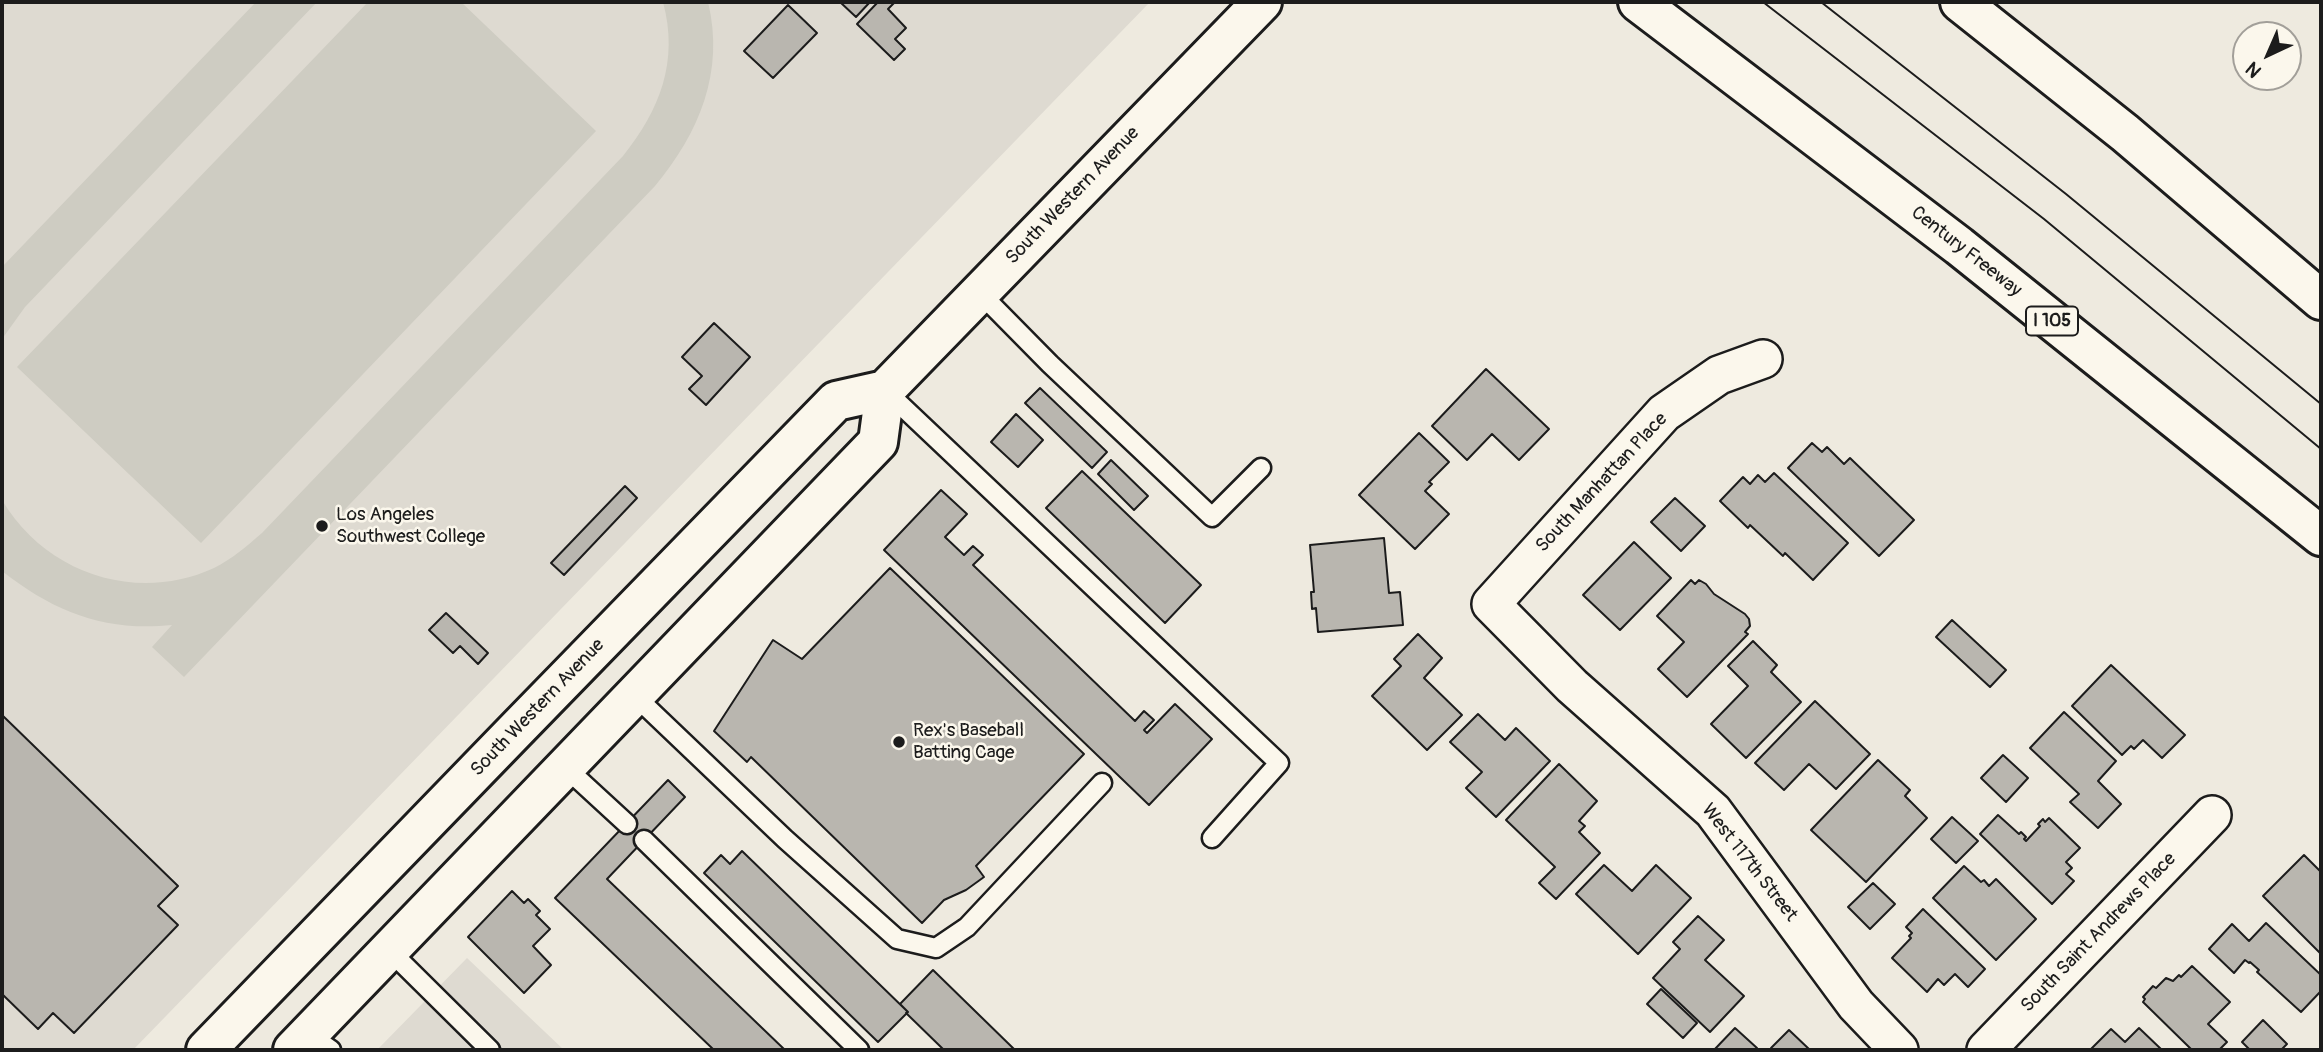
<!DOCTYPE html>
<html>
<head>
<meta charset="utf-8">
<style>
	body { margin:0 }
	#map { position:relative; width:2323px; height:1052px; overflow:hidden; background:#eeeadf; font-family:Pangolin,sans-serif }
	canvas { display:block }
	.frame { position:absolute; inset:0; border:4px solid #1c1c1c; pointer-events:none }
	.north { position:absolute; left:2232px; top:21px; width:70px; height:70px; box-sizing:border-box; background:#fbf7ec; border:2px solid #a29f99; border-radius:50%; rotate:224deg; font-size:19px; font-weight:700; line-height:28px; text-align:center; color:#1c1c1c }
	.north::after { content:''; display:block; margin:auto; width:24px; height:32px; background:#1c1c1c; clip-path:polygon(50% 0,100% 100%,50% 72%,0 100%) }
</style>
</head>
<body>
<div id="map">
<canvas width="2323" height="1052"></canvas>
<div class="frame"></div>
<div class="north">N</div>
</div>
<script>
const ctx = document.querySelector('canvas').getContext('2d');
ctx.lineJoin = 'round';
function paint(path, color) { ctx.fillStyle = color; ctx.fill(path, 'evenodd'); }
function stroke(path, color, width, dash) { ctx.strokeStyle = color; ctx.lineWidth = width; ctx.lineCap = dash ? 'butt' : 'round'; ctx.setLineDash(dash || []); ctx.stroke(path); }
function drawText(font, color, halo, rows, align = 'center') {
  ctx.font = font + ' Pangolin,sans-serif'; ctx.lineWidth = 5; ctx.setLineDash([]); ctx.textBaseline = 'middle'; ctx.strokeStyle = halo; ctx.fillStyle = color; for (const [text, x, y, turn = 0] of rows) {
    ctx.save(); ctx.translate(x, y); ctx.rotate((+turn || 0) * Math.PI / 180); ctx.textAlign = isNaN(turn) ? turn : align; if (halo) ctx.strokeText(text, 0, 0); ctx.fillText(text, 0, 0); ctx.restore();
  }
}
paint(new Path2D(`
	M2,2H1150L133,1050H2Z
	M467,958L564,1050H377Z`), '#dedad1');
paint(new Path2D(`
	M256,2H317L25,307L2,339V267Z
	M368,2H461L596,131L201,543L17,367Z
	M663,2H708C725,72 699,133 655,186L184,677L152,647L172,625C105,632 54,612 2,571V500C45,573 136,604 214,568C232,559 247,546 262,533L623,156C660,110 679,61 663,2Z`), '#ceccc2');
const building = new Path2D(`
	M840,2H870L856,17Z
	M878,2H895L888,9L906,28L895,39L905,49L894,60L857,24Z
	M788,5L817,33L773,78L744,51Z
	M714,323L750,357L706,405L689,389L702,376L682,357Z
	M1486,369L1549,429L1519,460L1492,434L1467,460L1432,426Z
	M1040,388L1107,452L1092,468L1025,403Z
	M1016,414L1043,440L1018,467L991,442Z
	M1419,433L1449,462L1429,482L1432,484L1425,491L1449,514L1415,549L1359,495Z
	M1812,443L1822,452L1827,447L1844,464L1850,458L1914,520L1879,556L1788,468Z
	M1111,460L1148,496L1134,510L1098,474Z
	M1082,471L1201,585L1165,623L1046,508Z
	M1774,473L1848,543L1813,580L1785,553L1783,556L1750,525L1748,528L1720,501L1743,477L1750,484L1758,475L1765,482Z
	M625,486L637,498L564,575L551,563Z
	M941,490L967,514L945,537L964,555L973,546L983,555L973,565L1135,721L1144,711L1154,720L1144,730L1147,733L1175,704L1212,739L1149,805L884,550Z
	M1675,498L1705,526L1681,551L1651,522Z
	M1384,538L1389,593L1400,592L1403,625L1318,632L1316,608L1312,609L1311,592H1314L1310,545Z
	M1634,542L1671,578L1620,630L1583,595Z
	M890,568L1084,754L976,866L984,877L966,890L944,900L922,923L751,757L747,762L714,731L773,640L802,659Z
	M1691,580L1695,584L1699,580L1706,584L1714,594L1745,614L1749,619L1750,626L1745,632L1748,634L1687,697L1658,669L1684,642L1657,616Z
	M446,613L488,653L478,664L460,646L453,653L429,630Z
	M1952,620L2006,670L1990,687L1936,637Z
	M1418,634L1442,658L1424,678L1462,715L1427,750L1372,696L1401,666L1394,659Z
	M1753,641L1777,665L1771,672L1801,702L1746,758L1711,724L1748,686L1728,666Z
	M2111,665L2185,735L2162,758L2143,740L2134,749L2131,746L2122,755L2072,706Z
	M1815,701L1870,754L1836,789L1809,764L1784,790L1755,763Z
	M2064,712L2116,761L2098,781L2121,804L2098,828L2070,802L2079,794L2030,748Z
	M1478,714L1505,740L1516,728L1550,761L1496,817L1466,788L1482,772L1450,742Z
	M2,715L178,886L158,906L178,925L74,1033L53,1013L38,1029L2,994Z
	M2003,755L2028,778L2006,802L1981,778Z
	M1878,760L1910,790L1905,796L1927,818L1866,882L1811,830Z
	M1559,764L1597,801L1579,821L1585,826L1579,832L1600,853L1556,899L1539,883L1555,867L1506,820Z
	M668,780L685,797L607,879L785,1050H714L555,898Z
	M1998,815L2019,834L2021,832L2026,837L2024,839L2026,841L2040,826L2038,824L2043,819L2045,822L2049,818L2080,848L2066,862L2072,868L2066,874L2074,881L2052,904L1980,834Z
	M1952,817L1978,841L1956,863L1931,839Z
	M742,851L908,1012L878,1042L704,873L721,855L730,864Z
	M2304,855L2321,872V954L2263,896Z
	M1604,865L1632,891L1656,865L1691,898L1638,954L1576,894Z
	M1964,866L1981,882L1984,880L1989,886L1996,879L2036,919L1996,960L1933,898Z
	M1873,883L1895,904L1870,929L1848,907Z
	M512,891L524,903L528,899L540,911L536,915L550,929L533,946L551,965L524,993L468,937Z
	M1923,909L1985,969L1968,987L1955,974L1944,985L1938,979L1927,992L1892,958L1911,938L1909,936L1912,933L1906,927Z
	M1698,916L1724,940L1705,960L1744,996L1710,1032L1653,978L1680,949L1673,942Z
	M2266,923L2321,975V991L2301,1012L2257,972L2259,970L2250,962L2249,963L2245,960L2234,973L2209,949L2232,924L2249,941Z
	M2192,966L2230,1002L2208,1024L2227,1042L2219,1050H2192L2143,1002L2145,999L2143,997L2153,986L2156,988L2166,978L2173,981L2179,975L2181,977Z
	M933,970L1015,1050H944L906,1013L908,1012L900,1004Z
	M1661,989L1697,1023L1683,1038L1647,1004Z
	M2263,1020L2287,1044L2281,1050H2250L2242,1042Z
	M1735,1028L1757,1048L1754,1050H1714Z
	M2139,1028L2162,1050H2090L2111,1029L2125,1042Z
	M1789,1030L1810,1050H1774L1771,1048Z`);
paint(building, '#b9b6af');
stroke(building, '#1c1c1c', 2);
const lane = new Path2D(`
	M979,292L1050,364L1212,517L1261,468
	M887,392L1279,763L1212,838
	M633,694L785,839L897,939L936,948L967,927L1102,783
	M565,767L627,824
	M644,840L859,1050
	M389,950L490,1050
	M308,1034L331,1050`);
const street = new Path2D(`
	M1763,359L1719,375L1664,413L1491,604L1572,686L1713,811L1856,1005L1899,1050
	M1986,1050L2212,815`);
const primary = new Path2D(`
	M206,1050C415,833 626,617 836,401L885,390L1262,2
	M293,1050L878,442L885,390`);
const highway = new Path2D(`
	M1638,2L1959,246L2321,536
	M1960,2L2125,133L2321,300`);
stroke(lane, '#1c1c1c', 23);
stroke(street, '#1c1c1c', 42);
stroke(primary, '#1c1c1c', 44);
stroke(highway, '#1c1c1c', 44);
stroke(lane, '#fbf7ec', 18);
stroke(street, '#fbf7ec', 37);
stroke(primary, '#fbf7ec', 38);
stroke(highway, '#fbf7ec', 38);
stroke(new Path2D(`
	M1763,2L2044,219L2321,449
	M1821,2L2066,194L2321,404`), '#1c1c1c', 2);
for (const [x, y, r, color] of [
	[322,526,7,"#1c1c1c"],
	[899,742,7,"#1c1c1c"]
]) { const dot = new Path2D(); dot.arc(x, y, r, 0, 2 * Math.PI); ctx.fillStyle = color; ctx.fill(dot); stroke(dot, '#fbf7ec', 2.5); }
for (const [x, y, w] of [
	[2052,321,52]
]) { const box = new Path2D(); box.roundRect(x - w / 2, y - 14.5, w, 29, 5); ctx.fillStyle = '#fbf7ec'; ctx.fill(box); stroke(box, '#1c1c1c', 2); }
drawText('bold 18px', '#1c1c1c', null, [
	["I 105",2052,321]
]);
drawText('19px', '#1c1c1c', '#fbf7ec', [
	["South Western Avenue",1073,196,-46],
	["Century Freeway",1966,252,38],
	["South Manhattan Place",1602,483,-47],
	["South Western Avenue",538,708,-46],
	["West 117th Street",1749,863,52],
	["South Saint Andrews Place",2099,933,-46]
]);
drawText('19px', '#1c1c1c', '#fbf7ec', [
	["Los Angeles",336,515],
	["Southwest College",336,537],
	["Rex's Baseball",913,731],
	["Batting Cage",913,753]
], 'left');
</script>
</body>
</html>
